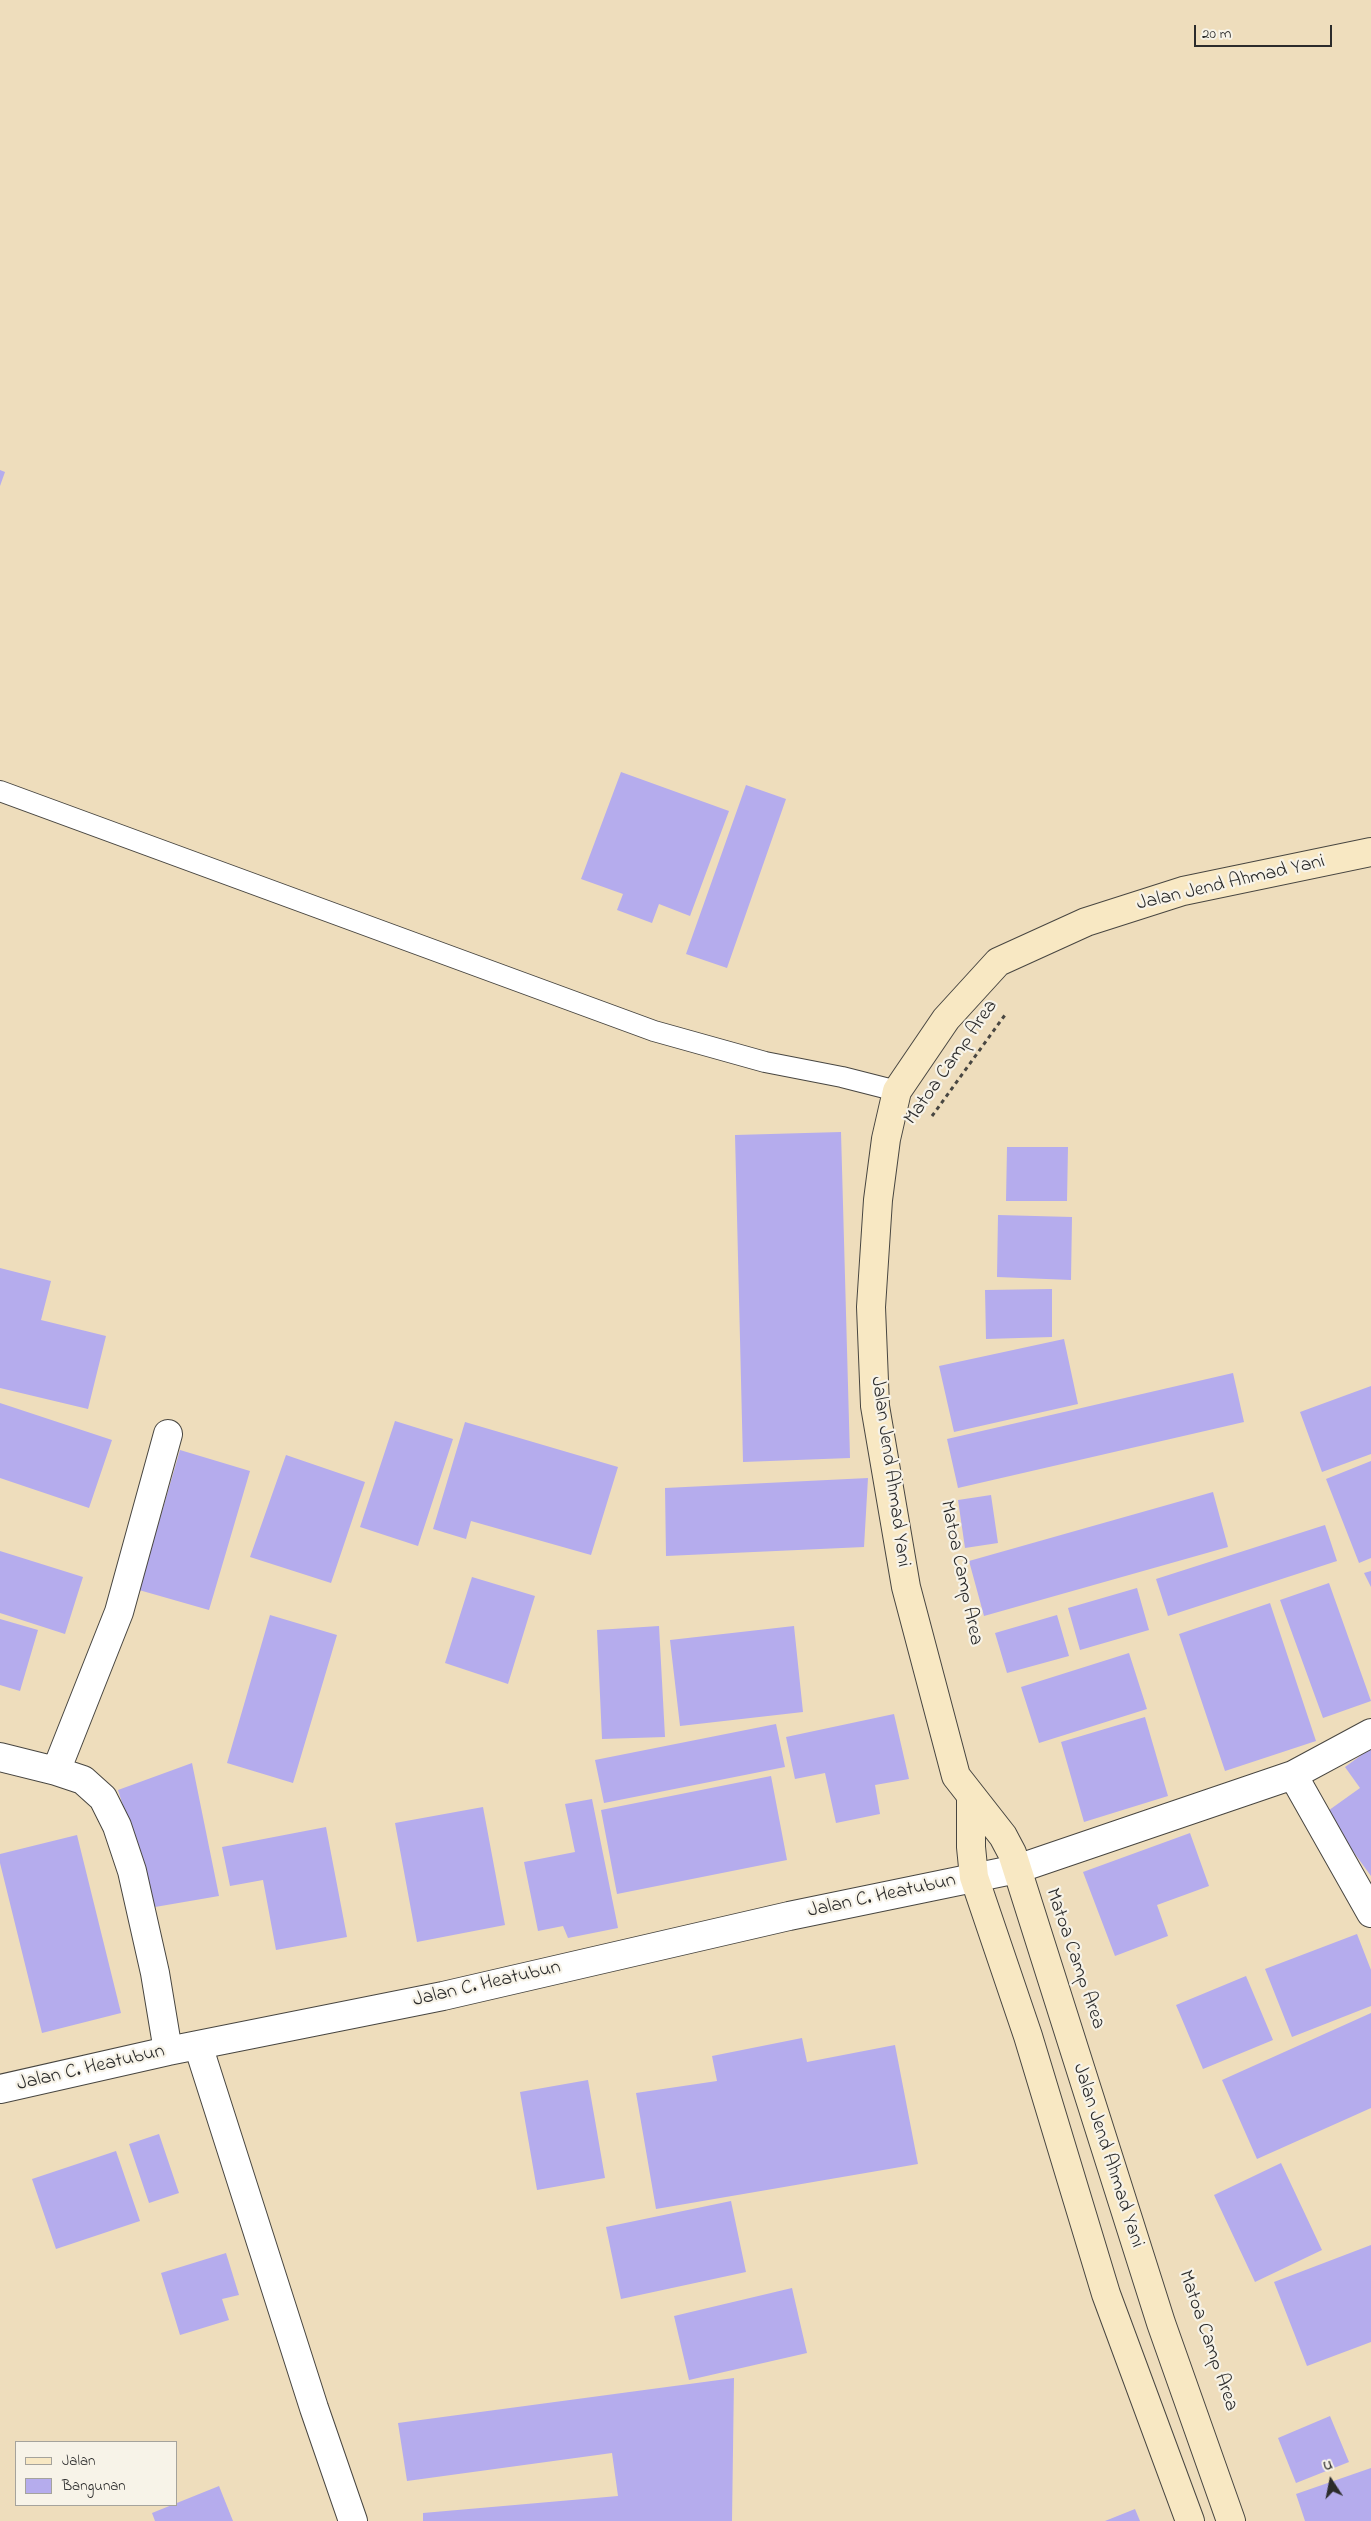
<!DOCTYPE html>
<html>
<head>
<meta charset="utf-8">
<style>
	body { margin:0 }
	#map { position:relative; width:1371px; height:2521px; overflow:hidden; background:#eeddbc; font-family:"Indie Flower",sans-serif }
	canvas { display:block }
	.legend { position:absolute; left:15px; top:2441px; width:162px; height:65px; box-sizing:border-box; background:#f7f3e8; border:1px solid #a5a39c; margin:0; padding:6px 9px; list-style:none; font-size:15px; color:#2b2b2b }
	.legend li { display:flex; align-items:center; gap:10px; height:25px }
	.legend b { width:25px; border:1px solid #a5a39c }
	.north { position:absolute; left:1306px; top:2456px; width:50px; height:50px; -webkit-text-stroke:4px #f7f3e8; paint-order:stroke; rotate:349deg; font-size:14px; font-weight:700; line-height:20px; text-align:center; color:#2b2b2b }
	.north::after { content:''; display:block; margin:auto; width:18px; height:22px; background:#2b2b2b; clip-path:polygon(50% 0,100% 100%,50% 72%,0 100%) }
	.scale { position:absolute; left:1194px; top:25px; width:138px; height:22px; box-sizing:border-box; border:2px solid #2b2b2b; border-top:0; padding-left:6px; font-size:15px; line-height:18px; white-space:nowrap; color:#2b2b2b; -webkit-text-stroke:4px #f7f3e8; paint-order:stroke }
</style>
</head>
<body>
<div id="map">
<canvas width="1371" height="2521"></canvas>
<ul class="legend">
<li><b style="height:6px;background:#f8e8c3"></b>Jalan</li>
<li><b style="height:14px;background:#b5aced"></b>Bangunan</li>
</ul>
<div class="north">U</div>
<div class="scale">20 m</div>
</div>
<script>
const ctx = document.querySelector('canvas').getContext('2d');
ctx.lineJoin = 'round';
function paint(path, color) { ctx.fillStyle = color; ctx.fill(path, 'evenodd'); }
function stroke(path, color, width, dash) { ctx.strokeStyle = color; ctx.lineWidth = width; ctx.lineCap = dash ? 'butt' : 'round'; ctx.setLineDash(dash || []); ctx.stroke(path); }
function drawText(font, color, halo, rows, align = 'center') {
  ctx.font = font + ' "Indie Flower",sans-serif'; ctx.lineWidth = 4.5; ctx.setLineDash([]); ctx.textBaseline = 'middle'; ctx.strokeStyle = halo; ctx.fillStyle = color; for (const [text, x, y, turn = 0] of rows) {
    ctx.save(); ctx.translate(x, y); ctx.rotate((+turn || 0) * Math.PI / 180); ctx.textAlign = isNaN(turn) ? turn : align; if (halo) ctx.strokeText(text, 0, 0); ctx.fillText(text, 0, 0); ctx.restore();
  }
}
paint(new Path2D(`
	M0,470L5,472L0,486Z
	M621,772L729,811L690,916L659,904L652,923L617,910L623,894L581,879Z
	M746,785L786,799L727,968L686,954Z
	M841,1132L850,1458L743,1462L735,1135Z
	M1007,1147H1068L1067,1201H1006Z
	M998,1215L1072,1217L1071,1280L997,1277Z
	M0,1268L51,1281L41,1320L106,1336L88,1409L0,1388Z
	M1052,1289V1337L986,1339L985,1290Z
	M1064,1339L1078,1404L954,1432L939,1366Z
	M1233,1373L1244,1422L958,1488L947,1439Z
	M1371,1386V1454L1322,1472L1300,1412Z
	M0,1403L112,1440L89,1508L0,1478Z
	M395,1421L453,1439L418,1546L360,1527Z
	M465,1422L618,1467L591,1555L471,1521L466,1539L433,1529Z
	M180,1450L250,1471L209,1610L139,1590Z
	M286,1455L365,1482L331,1583L250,1557Z
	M1371,1461V1558L1359,1563L1326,1479Z
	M868,1478L864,1547L666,1556L665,1488Z
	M1213,1492L1228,1547L984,1616L969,1561Z
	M991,1495L998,1543L965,1548L958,1500Z
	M1325,1525L1337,1561L1168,1616L1156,1579Z
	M0,1551L83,1577L65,1634L0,1613Z
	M1371,1571V1587L1364,1573Z
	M472,1577L535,1596L508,1684L445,1663Z
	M1329,1583L1371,1701L1323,1718L1280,1600Z
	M1137,1588L1149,1630L1080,1650L1068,1608Z
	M1270,1603L1316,1741L1225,1771L1179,1634Z
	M270,1615L337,1635L293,1783L227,1763Z
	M1057,1615L1069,1656L1007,1673L995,1633Z
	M0,1619L38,1630L20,1691L0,1685Z
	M659,1626L665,1737L602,1739L597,1630Z
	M794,1626L803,1712L680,1726L670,1640Z
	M1129,1653L1147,1709L1039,1743L1021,1687Z
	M894,1714L909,1779L875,1785L880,1814L836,1823L825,1773L795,1779L786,1737Z
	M1145,1717L1168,1796L1084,1822L1061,1742Z
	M776,1724L785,1767L604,1803L595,1760Z
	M1371,1748V1876L1325,1813L1360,1788L1345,1767Z
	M192,1763L219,1896L155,1907L118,1790Z
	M771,1776L787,1860L617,1894L601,1810Z
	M592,1799L618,1928L568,1938L563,1926L538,1931L524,1862L575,1852L565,1804Z
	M483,1807L505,1925L417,1942L395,1823Z
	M326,1827L347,1937L276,1950L263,1880L230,1886L222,1847Z
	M1190,1833L1209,1886L1157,1905L1168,1936L1115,1956L1083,1872Z
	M77,1835L121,2013L42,2033L0,1863V1854Z
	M1357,1934L1371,1970V2006L1292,2037L1265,1969Z
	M1246,1976L1273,2040L1203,2069L1176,2005Z
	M1371,2013V2108L1257,2159L1222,2080Z
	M802,2038L807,2062L895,2045L918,2164L656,2209L636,2093L717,2081L712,2056Z
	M588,2080L605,2178L537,2190L520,2092Z
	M159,2134L179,2193L149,2203L129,2144Z
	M116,2151L140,2221L56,2249L32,2179Z
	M1281,2163L1322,2250L1255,2282L1214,2195Z
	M731,2201L746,2272L621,2299L606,2227Z
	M1371,2245V2342L1307,2366L1274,2282Z
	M226,2253L239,2295L222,2299L229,2320L180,2335L161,2273Z
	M792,2288L807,2353L689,2380L674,2316Z
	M734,2378L732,2521H423V2513L618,2496L612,2453L407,2481L398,2423Z
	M1330,2416L1349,2462L1296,2483L1278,2438Z
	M1371,2468V2521H1305L1296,2494Z
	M219,2486L233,2521H155L152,2513Z
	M1135,2509L1140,2521H1105Z`), '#b5aced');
const lane = new Path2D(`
	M0,791L654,1031L765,1062L842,1077L897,1091`);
const street = new Path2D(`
	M0,1757L56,1771L83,1780L103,1798L117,1826L132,1871L155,1973L168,2051
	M56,1771L119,1612L168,1434
	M1293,1775L1371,1913
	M198,2045L314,2408L353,2521
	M0,2089L168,2051L443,1996L789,1916L1017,1869L1293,1775L1371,1733`);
const secondary = new Path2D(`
	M971,1798V1847L974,1877L1028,2036L1106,2294L1190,2521
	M1231,2521L1161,2323L1012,1853L1003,1836L956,1776L906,1587L875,1406L871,1307L878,1200L886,1139L897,1091L946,1019L998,962L1086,922L1183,891L1371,852`);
stroke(lane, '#484641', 22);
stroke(street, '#484641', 30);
stroke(secondary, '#484641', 30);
stroke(new Path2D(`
	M932,1116L1005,1015`), '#484641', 3, [4, 4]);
stroke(lane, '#fff', 20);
stroke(street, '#fff', 28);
stroke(secondary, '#f8e8c3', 28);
drawText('20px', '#2b2b2b', '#f7f3e8', [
	["Jalan Jend Ahmad Yani",1231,884,-13],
	["Matoa Camp Area",952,1063,-55],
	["Jalan Jend Ahmad Yani",889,1472,82],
	["Matoa Camp Area",960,1573,78],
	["Jalan C. Heatubun",882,1897,-12],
	["Matoa Camp Area",1074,1959,71],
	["Jalan C. Heatubun",487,1985,-13],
	["Jalan C. Heatubun",91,2069,-13],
	["Jalan Jend Ahmad Yani",1107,2156,72],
	["Matoa Camp Area",1207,2341,71]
]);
</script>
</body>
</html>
